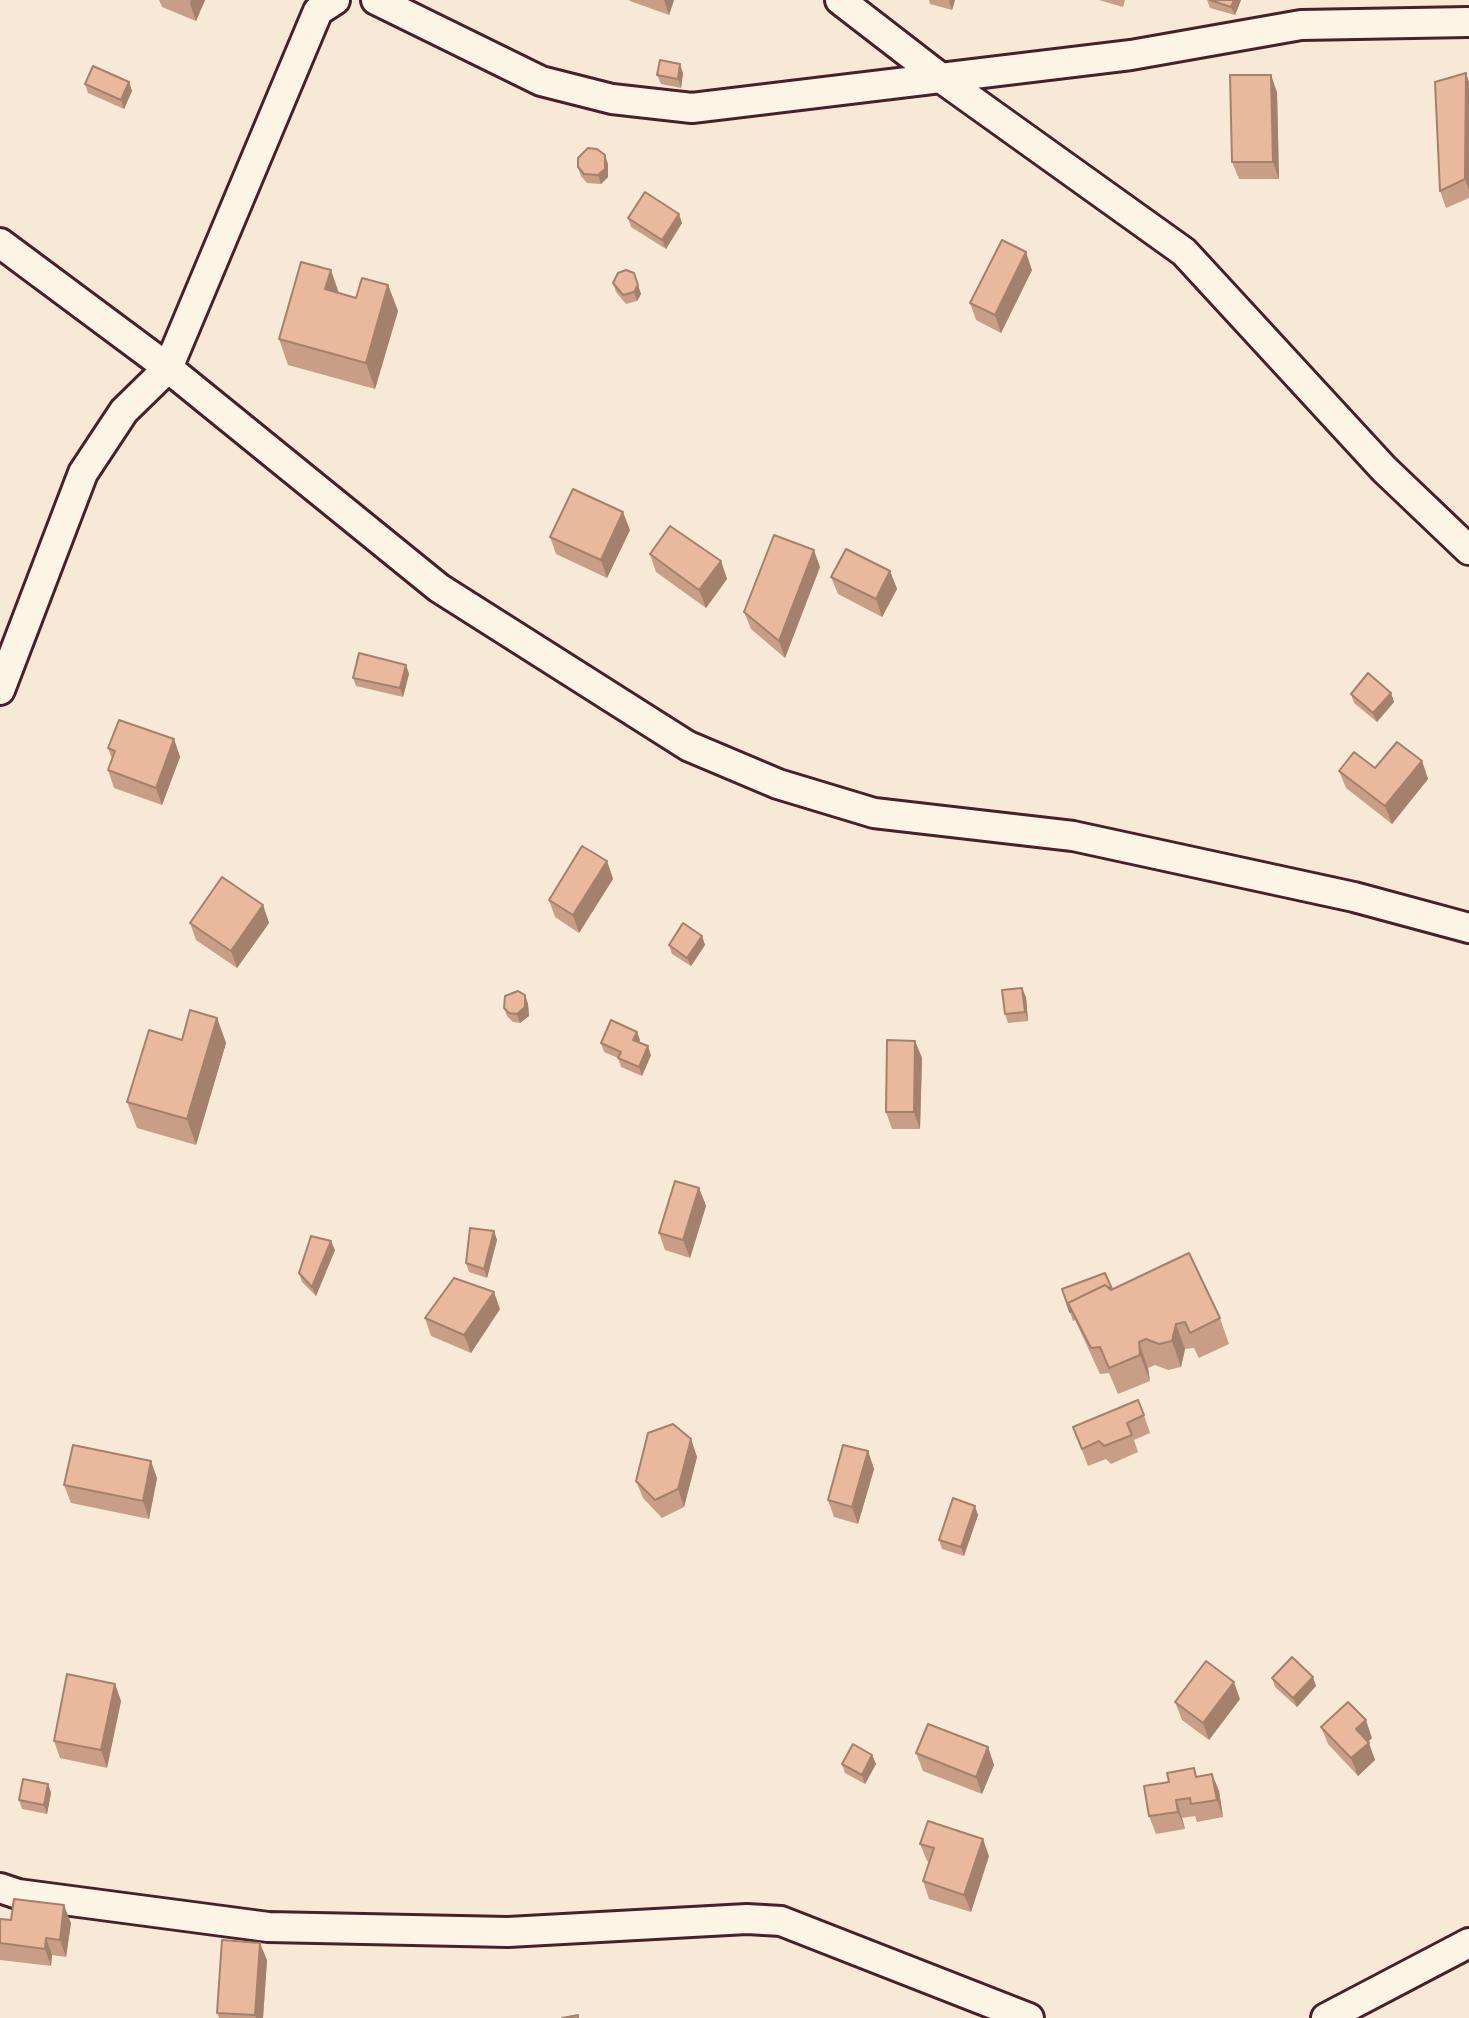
<!DOCTYPE html>
<html>
<head>
<meta charset="utf-8">
<style>
	body { margin:0 }
	canvas { display:block; background:#f8e9d6 }
</style>
</head>
<body>
<canvas width="1469" height="2018"></canvas>
<script>
const ctx = document.querySelector('canvas').getContext('2d');
ctx.lineJoin = 'round';
function stroke(path, color, width, dash) { ctx.strokeStyle = color; ctx.lineWidth = width; ctx.lineCap = dash ? 'butt' : 'round'; ctx.setLineDash(dash || []); ctx.stroke(path); }
function paint(path, color) { ctx.fillStyle = color; ctx.fill(path, 'evenodd'); }
const street = new Path2D(`
	M376,0L541,81L612,99L692,108L1131,55L1301,25L1469,22
	M840,0L941,78L1184,252L1384,469L1469,550
	M0,243L168,368L439,588L688,746L778,784L874,813L1073,836L1354,897L1469,928
	M0,690L83,473L124,411L168,368L318,11L335,0
	M0,1888L18,1894L268,1927L508,1932L747,1919L781,1921L1029,2018
	M1326,2018L1469,1943`);
stroke(street, '#4a1f2b', 34);
stroke(street, '#fcf5e5', 28);
paint(new Path2D(`
	M159,0H205L196,21L162,7Z
	M629,0H674L669,15L630,1Z
	M929,0H955L952,10L930,4Z
	M1099,0H1125L1123,7Z
	M1207,0H1241L1235,15L1210,8Z
	M683,73L681,88L661,84L657,75Z
	M129,82L132,91L124,109L88,93L85,84Z
	M1469,82V198L1446,208L1440,191Z
	M1277,92L1279,179H1239L1232,162Z
	M608,164V177L601,184L587,183L581,176L578,167Z
	M628,218L682,223L666,249L631,227Z
	M1032,270L1001,333L976,320L970,303Z
	M634,273L641,294L637,301L626,304L616,292L613,283Z
	M388,285L398,311L375,389L288,365L279,339L339,293L356,298Z
	M630,530L607,578L556,554L550,537Z
	M650,554L721,561L727,579L706,608L656,572Z
	M820,567L785,658L751,629L744,612Z
	M890,571L897,589L882,617L838,594L831,577Z
	M406,665L409,674L403,697L356,686L353,678Z
	M1391,693L1394,702L1377,722L1354,703L1351,694Z
	M174,739L180,757L162,805L114,788L108,770L112,759L108,748Z
	M1422,761L1428,779L1392,824L1346,788L1339,771L1375,768Z
	M607,861L613,879L579,933L555,917L549,900Z
	M263,905L269,923L237,968L196,940L190,923Z
	M702,936L705,945L691,966L672,954L669,945Z
	M525,995L528,1004L529,1016L520,1023L513,1022L507,1016L504,1008Z
	M1026,997L1028,1021L1008,1023L1005,1014Z
	M217,1018L226,1043L196,1145L137,1128L127,1102L182,1040Z
	M637,1032L640,1040L639,1042L651,1055L642,1076L621,1067L618,1058L604,1052L601,1043Z
	M915,1041L922,1058L920,1129H892L886,1112Z
	M699,1188L706,1206L690,1258L665,1250L659,1233Z
	M494,1231L497,1240L487,1278L469,1272L466,1263Z
	M335,1250L316,1296L302,1282L299,1273Z
	M1062,1289H1112L1220,1318L1229,1344L1199,1358L1194,1348L1185,1349L1181,1367L1168,1370L1155,1365L1148,1368L1150,1381L1118,1394L1109,1373L1100,1374L1075,1320L1073,1321Z
	M500,1309L471,1353L431,1336L425,1318Z
	M1144,1415L1150,1433L1134,1440L1138,1452L1111,1464L1106,1459L1088,1466L1073,1427Z
	M691,1439L697,1457L684,1507L662,1518L643,1498L636,1481Z
	M868,1451L874,1469L858,1524L834,1517L828,1500Z
	M157,1478L149,1519L71,1503L64,1485Z
	M978,1515L964,1556L942,1549L939,1540Z
	M1272,1678L1316,1686L1297,1707L1275,1687Z
	M115,1684L121,1701L107,1768L60,1758L54,1741Z
	M1240,1699L1209,1740L1182,1720L1175,1702Z
	M1321,1727L1372,1738L1368,1742L1375,1760L1358,1776L1328,1744Z
	M988,1747L994,1765L982,1794L923,1771L916,1753Z
	M872,1755L876,1764L865,1784L845,1773L842,1764Z
	M1212,1774L1219,1791L1223,1817L1197,1822L1195,1816L1182,1818L1185,1829L1156,1834L1149,1816L1197,1777Z
	M48,1784L51,1793L47,1814L22,1809L19,1800Z
	M920,1844L989,1856L971,1912L929,1899L923,1881L929,1862L927,1861Z
	M0,1919L71,1923L66,1957L52,1955L51,1966L0,1960Z
	M267,1960L263,2018H219L217,2013Z`), '#c99e86');
paint(new Path2D(`
	M191,0H205L196,21L190,4Z
	M664,0H674L669,15Z
	M950,0H955L952,10L949,1Z
	M1234,0H1241L1235,15L1231,7Z
	M680,64L683,73L681,88L678,79Z
	M1466,73L1469,82V190L1465,179Z
	M1271,75L1277,92L1279,179L1273,162Z
	M129,82L132,91L124,109L121,100Z
	M605,155L608,164V177L601,184L598,175Z
	M679,214L682,223L666,249L662,240Z
	M1026,252L1032,270L1001,333L995,315Z
	M331,270L340,296L325,289Z
	M388,285L398,311L375,389L366,363Z
	M638,285L641,294L637,301L634,292Z
	M623,512L630,530L607,578L601,560Z
	M814,550L820,567L785,658L779,641Z
	M721,561L727,579L706,608L699,590Z
	M890,571L897,589L882,617L876,599Z
	M406,665L409,674L403,697L400,688Z
	M1391,693L1394,702L1377,722L1373,713Z
	M174,739L180,757L162,805L156,788Z
	M1422,761L1428,779L1392,824L1385,806Z
	M607,861L613,879L579,933L573,915Z
	M263,905L269,923L237,968L231,951Z
	M702,936L705,945L691,966L687,958Z
	M1022,988L1026,997L1028,1021L1025,1012Z
	M525,995L528,1004L529,1016L520,1023L517,1014Z
	M217,1018L226,1043L196,1145L187,1119Z
	M637,1032L640,1040L636,1048L633,1040Z
	M915,1041L922,1058L920,1129L914,1112Z
	M648,1046L651,1055L642,1076L639,1067Z
	M699,1188L706,1206L690,1258L683,1240Z
	M494,1231L497,1240L487,1278L484,1269Z
	M331,1241L335,1250L316,1296L312,1287Z
	M494,1292L500,1309L471,1353L464,1335Z
	M1176,1324L1185,1349L1181,1367L1172,1341Z
	M1139,1342L1148,1368L1150,1381L1140,1355Z
	M691,1439L697,1457L684,1507L678,1489Z
	M868,1451L874,1469L858,1524L852,1507Z
	M151,1461L157,1478L149,1519L143,1501Z
	M975,1506L978,1515L964,1556L961,1547Z
	M1313,1677L1316,1686L1297,1707L1293,1698Z
	M1234,1682L1240,1699L1209,1740L1203,1723Z
	M115,1684L121,1701L107,1768L101,1750Z
	M1366,1720L1372,1738L1363,1746L1356,1729Z
	M1369,1743L1375,1760L1358,1776L1351,1758Z
	M988,1747L994,1765L982,1794L976,1777Z
	M872,1755L876,1764L865,1784L862,1775Z
	M1212,1774L1219,1791L1223,1817L1217,1800Z
	M48,1784L51,1793L47,1814L44,1805Z
	M1176,1800L1182,1818L1185,1829L1178,1812Z
	M983,1839L989,1856L971,1912L964,1895Z
	M64,1905L71,1923L66,1957L60,1940Z
	M46,1938L52,1955L51,1966L45,1949Z
	M260,1943L267,1960L263,2018H256L255,2015Z`), '#a4816d');
const building = new Path2D(`
	M1210,0H1234L1231,7Z
	M660,60L680,64L678,79L657,75Z
	M93,66L129,82L121,100L85,84Z
	M1466,73L1465,179L1440,191L1435,82Z
	M1230,75H1271L1273,162H1232Z
	M588,148L597,149L605,155V169L598,175L584,174L578,167V158Z
	M645,192L679,214L662,240L628,218Z
	M1002,240L1026,252L995,315L970,303Z
	M301,262L331,270L325,289L356,298L362,278L388,285L366,363L279,339Z
	M626,270L634,273L638,285L634,292L623,295L613,283L618,273Z
	M573,489L623,512L601,560L550,537Z
	M670,526L721,561L699,590L650,554Z
	M774,535L814,550L779,641L744,612Z
	M846,549L890,571L876,599L831,577Z
	M359,653L406,665L400,688L353,678Z
	M1368,673L1391,693L1373,713L1351,694Z
	M119,720L174,739L156,788L108,770L115,751L108,748Z
	M1397,742L1422,761L1385,806L1339,771L1354,752L1375,768Z
	M582,846L607,861L573,915L549,900Z
	M222,877L263,905L231,951L190,923Z
	M683,923L702,936L687,958L669,945Z
	M1022,988L1025,1012L1005,1014L1002,990Z
	M518,991L525,995V1007L517,1014L509,1013L504,1008L505,996Z
	M190,1010L217,1018L187,1119L127,1102L149,1030L182,1040Z
	M611,1020L637,1032L633,1040L648,1046L639,1067L618,1058L621,1052L601,1043Z
	M887,1040L915,1041L914,1112H886Z
	M675,1181L699,1188L683,1240L659,1233Z
	M470,1228L494,1231L484,1269L466,1263Z
	M311,1236L331,1241L312,1287L299,1273Z
	M1189,1253L1220,1318L1190,1333L1185,1322L1176,1324L1172,1341L1159,1344L1146,1339L1139,1342L1140,1355L1109,1368L1100,1347L1091,1348L1068,1303L1105,1285L1111,1290Z
	M1105,1273L1112,1289L1105,1285L1068,1303L1071,1311L1070,1312L1062,1289Z
	M454,1278L494,1292L464,1335L425,1318Z
	M1138,1400L1144,1415L1127,1423L1132,1435L1104,1446L1099,1441L1082,1449L1073,1427Z
	M673,1424L691,1439L678,1489L655,1500L636,1481L648,1433Z
	M73,1445L151,1461L143,1501L64,1485Z
	M843,1445L868,1451L852,1507L828,1500Z
	M953,1498L975,1506L961,1547L939,1540Z
	M1292,1657L1313,1677L1293,1698L1272,1678Z
	M1206,1661L1234,1682L1203,1723L1175,1702Z
	M67,1674L115,1684L101,1750L54,1741Z
	M1348,1702L1366,1720L1356,1729L1369,1743L1351,1758L1321,1727Z
	M928,1724L988,1747L976,1777L916,1753Z
	M853,1744L872,1755L862,1775L842,1764Z
	M1194,1768L1196,1777L1212,1774L1217,1800L1191,1804L1190,1798L1176,1800L1178,1812L1149,1816L1144,1786L1169,1782L1167,1773Z
	M23,1779L48,1784L44,1805L19,1800Z
	M928,1821L983,1839L964,1895L923,1881L934,1848L920,1844Z
	M14,1899L64,1905L60,1940L46,1938L45,1949L0,1943V1919L11,1920Z
	M222,1940L260,1943L255,2015L217,2013Z
	M578,2015V2018H562Z`);
paint(building, '#eab89c');
stroke(building, '#a4816d', 2);
</script>
</body>
</html>
